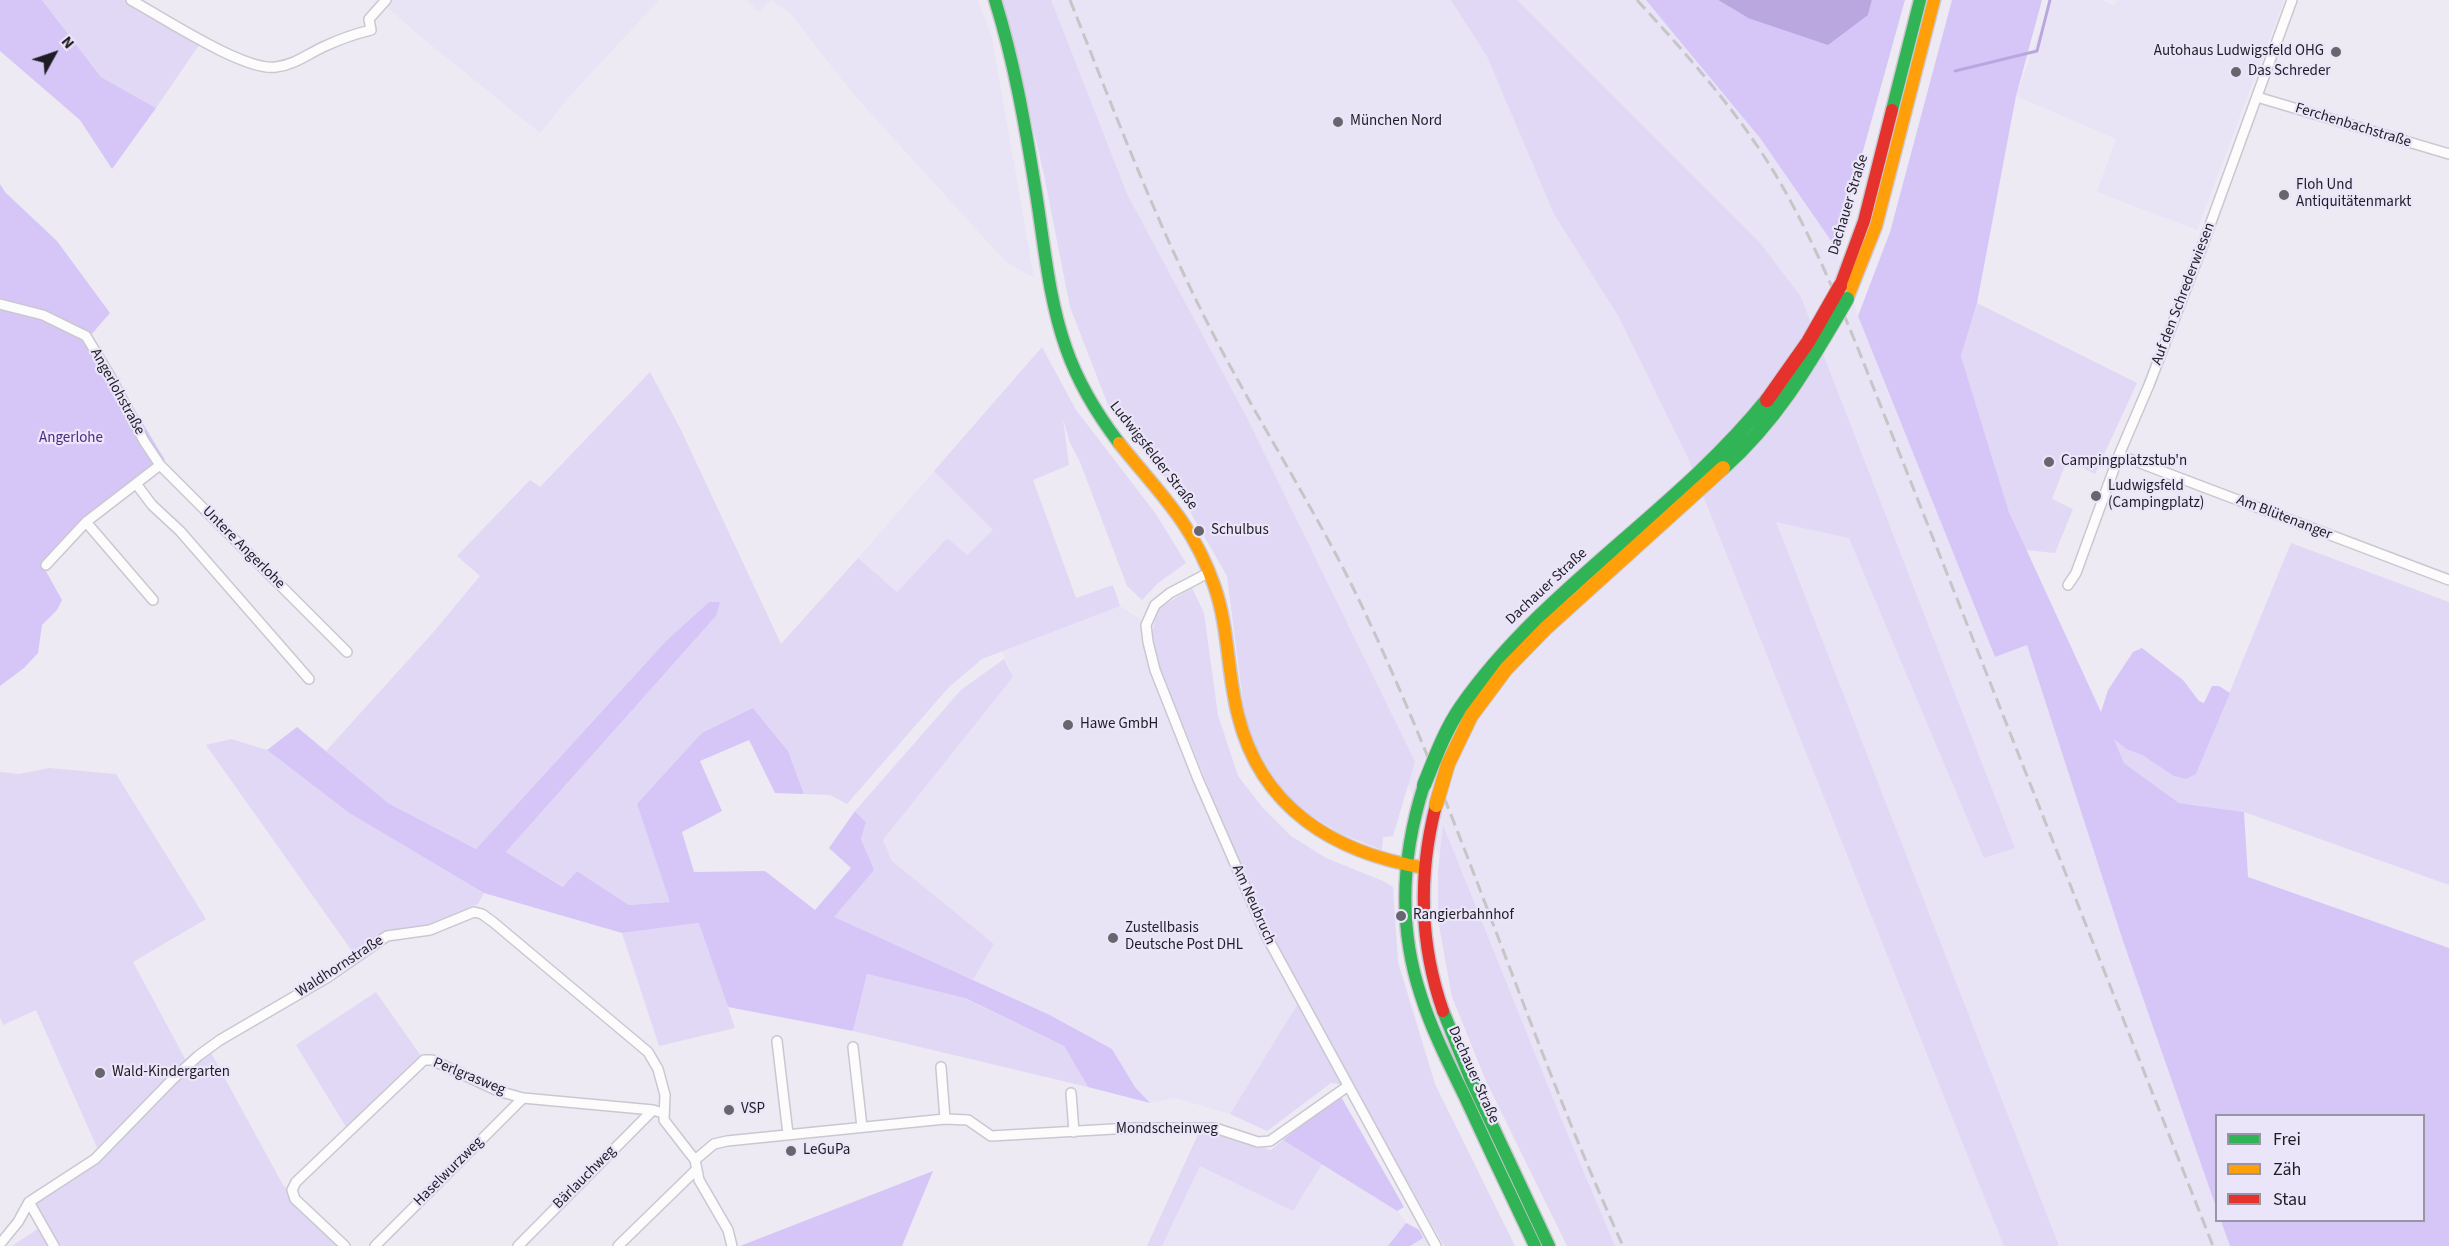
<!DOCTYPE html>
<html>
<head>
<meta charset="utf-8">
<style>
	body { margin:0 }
	#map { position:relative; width:2449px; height:1246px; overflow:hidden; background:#edeaf4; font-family:"Source Sans 3",sans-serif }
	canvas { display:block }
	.legend { position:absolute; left:2215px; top:1114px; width:210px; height:108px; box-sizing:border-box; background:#ebe5f9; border:2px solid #9995a4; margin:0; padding:8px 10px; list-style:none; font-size:18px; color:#1f1d24 }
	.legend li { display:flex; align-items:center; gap:12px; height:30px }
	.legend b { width:30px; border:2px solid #9995a4 }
	.north { position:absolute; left:24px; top:24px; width:60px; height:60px; -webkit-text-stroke:4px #ebe5f9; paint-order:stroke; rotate:50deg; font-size:16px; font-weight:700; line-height:24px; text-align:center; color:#1f1d24 }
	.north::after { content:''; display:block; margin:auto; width:21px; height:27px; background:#1f1d24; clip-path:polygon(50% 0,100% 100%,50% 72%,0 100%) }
</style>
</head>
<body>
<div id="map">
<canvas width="2449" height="1246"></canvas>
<ul class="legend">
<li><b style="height:8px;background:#30b455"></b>Frei</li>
<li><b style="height:8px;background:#ff9f0a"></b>Zäh</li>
<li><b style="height:8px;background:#e5322d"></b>Stau</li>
</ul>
<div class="north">N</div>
</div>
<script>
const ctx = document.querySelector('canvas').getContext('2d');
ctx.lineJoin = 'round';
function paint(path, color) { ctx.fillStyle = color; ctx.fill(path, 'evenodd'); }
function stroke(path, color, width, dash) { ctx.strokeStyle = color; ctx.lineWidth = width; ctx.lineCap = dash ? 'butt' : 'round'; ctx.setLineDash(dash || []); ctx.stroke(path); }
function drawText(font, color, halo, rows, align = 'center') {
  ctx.font = font + ' "Source Sans 3",sans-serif'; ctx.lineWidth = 4.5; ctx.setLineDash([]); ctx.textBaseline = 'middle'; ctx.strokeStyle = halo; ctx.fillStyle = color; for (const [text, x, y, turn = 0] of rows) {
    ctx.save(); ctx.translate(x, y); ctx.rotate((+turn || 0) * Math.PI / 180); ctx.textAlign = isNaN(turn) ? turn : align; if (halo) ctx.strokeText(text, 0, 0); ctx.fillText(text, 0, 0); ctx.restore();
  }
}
paint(new Path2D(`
	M379,0H659L570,96L540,133L420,36Z
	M747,0H978L992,38L1034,278L1005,261L854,95L790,13L771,0L759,12Z
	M1038,0H1649L1759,110L1740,112L1760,138L1836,248L1858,316L1995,657L2027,645L2123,941L2216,1207V1220L2221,1221L2230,1246H1610L1380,721L1165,311ZM1801,297L2015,848H2014L1994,854L1855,520L1776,521Z
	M2051,0H2103L2114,6L2117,0H2284L2197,230L2097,192L2116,139L2016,96Z
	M934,471L993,530L967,555L946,538L897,592L858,558Z
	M1120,606L1153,627V642L1160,668L1204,777L1302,997L1230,1114L1175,1098L1150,1103L1135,1087L1112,1049L1049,1014L973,980L994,944L892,861L883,840L1013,677L1002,651Z
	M1322,1164L1397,1211L1406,1222L1421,1230L1431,1246H1162L1200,1166L1292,1210Z`), '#e9e3f6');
paint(new Path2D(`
	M42,0H124L199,45L156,108L101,77Z
	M1001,0H1051L1127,194L1247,418L1415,762L1393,836L1383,837L1382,850L1339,833L1302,810L1285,795L1255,748L1245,718L1227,576L1185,503L1108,405L1070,307L1044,175L1010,28Z
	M1451,0H1517L1760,243L1801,297L2015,848L1984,858L1849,538L1776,522L2059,1246H2004L1688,458L1619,317L1554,214L1487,56Z
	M1977,303L2137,383L2095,474L2067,460L2052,499L2073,509L2055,553L2026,550L2009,512L1961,356Z
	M1042,347L1076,410L1156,514L1186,563L1158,583L1142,600L1127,586L1080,462L1070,443L1063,419L1069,465L1033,480L1076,598L1113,585L1120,606L982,659L949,687L847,804L830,795L804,794L788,751L753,708L637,804L671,902L629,905L577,871L564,887L506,852L716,616L719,602H709L667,640L476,849L388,803L326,751L431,635L480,576L457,556L530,480L540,487L650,372L681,430L781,644L858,558L897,592L947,538L967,555L993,530L934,471Z
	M2291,543L2449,602V885L2244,812L2179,803L2124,763L2113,737L2126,749L2142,755L2171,773L2196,774Z
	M1192,588L1204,613L1218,715L1238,776L1262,807L1291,836L1326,858L1383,881L1393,887L1398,962L1435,1084L1515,1246H1444L1353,1086L1331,1083L1267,1131L1230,1114L1302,997C1261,911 1222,823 1187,734C1175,705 1156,672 1153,640C1152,629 1155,620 1158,609Z
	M1004,659L1013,677L883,840L892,861L994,944L973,980L833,917L873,870L861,839L866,822L855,811L961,690Z
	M231,739L267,750L349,813L484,893L478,904L423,927L384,931L354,954L206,745Z
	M49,768L116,774L206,919L133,962L190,1068L210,1051L283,1185L343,1246H12L42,1226L29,1196L99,1152L36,1010L3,1025L0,1018V772L19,774Z
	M1443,825L1562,1121L1615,1246H1567L1486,1081L1452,997L1438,920V871Z
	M700,923L735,1028L659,1046L622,933Z
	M867,974L962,997L1064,1046L1088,1087L853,1031Z
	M376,992L421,1056L346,1127L296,1045Z
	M1200,1130L1271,1150L1283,1140L1322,1164L1293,1211L1200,1166L1162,1246H1147Z`), '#e0d8f5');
paint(new Path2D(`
	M0,0H42L101,77L156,108L112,169L80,120L0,51Z
	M1646,0H1718L1748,18L1868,15L1872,0H1905L1836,248L1760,138Z
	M1952,0H2042L2016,96L1977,303L1961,356L2009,512L2101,712L2108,690L2133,652L2142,648L2183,680L2199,701L2204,703L2212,686H2219L2230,693L2196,774L2186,779L2174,776L2142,755L2126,749L2114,739L2124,763L2179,803L2244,812L2248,877L2449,948V1246H2230L2221,1221L2424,1220V1116H2216V1207L2123,941L2027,645L1995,657L1858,316L1890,232Z
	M0,184L5,192L57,241L110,313L90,336L165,460L97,508L43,566L62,600L57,610L42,625L38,653L24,668L0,686Z
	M709,602H720L716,616L506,852L563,887L577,871L629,905L670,902L637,804L702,733L753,708L788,751L804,794L775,793L749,740L700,761L722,811L682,832L694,872L765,871L815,910L851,868L829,848L855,811L866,822L861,839L874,870L834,917L1050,1015L1112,1049L1135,1087L1150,1103L1088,1087L1064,1046L965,998L867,974L853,1031L728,1007L699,923L622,933L484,893L349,813L267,750L297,727L388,803L476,849L667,640Z
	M1340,1095L1404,1207L1397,1211L1283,1140Z
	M933,1171L902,1246H740Z
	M1406,1223L1419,1230L1423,1238L1410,1246H1388Z`), '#d6c6f7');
paint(new Path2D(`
	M1718,0H1872L1868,15L1828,45L1748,18Z`), '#baa7e0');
stroke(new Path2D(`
	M1955,71L2037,51L2050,0`), '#baa7e0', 3);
const street = new Path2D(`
	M131,0C162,17 245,72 276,67C294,65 308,54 323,47C338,40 354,34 371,30L369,19L386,0
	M2257,97L2449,154
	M0,304L43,315L86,336L110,376L144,441L160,465L347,652
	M2119,455L2449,580
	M137,485L152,505L180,531L309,679
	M86,522L153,600
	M46,565L86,522L160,465
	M1210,572L1170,593L1155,605L1146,625L1148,642L1155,670L1198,779L1267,937L1436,1246
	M2068,585L2076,573L2119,455L2149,385L2202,247L2292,0
	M777,1041L788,1134
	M853,1047L862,1127
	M941,1067L945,1119
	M1071,1093L1074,1132
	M695,1160L714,1144L727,1141L945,1119L968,1120L991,1136L1131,1128H1215L1258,1142L1270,1141L1348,1086
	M29,1202L54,1246
	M0,1244L18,1222L29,1202L95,1159L171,1081L198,1056L220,1040L328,977L387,936L430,930L474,912L482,914L493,922L648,1052L658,1069L665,1095L664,1120L695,1160L699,1180L728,1230L732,1246
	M345,1246L295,1199L292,1190L296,1182L424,1060H432L498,1091L523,1098L653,1110L663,1113
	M375,1246L523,1098
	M518,1246L653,1110
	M618,1246L697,1169`);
const fast = new Path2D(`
	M995,0C1014,61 1025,124 1035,187C1044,241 1048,297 1066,348C1078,383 1097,414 1119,443
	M1892,110L1920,0
	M1424,785C1402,854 1398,927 1421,996C1432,1031 1449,1064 1465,1097C1488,1147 1511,1196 1535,1246
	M1443,1011L1471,1080L1549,1246`);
const slow = new Path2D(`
	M1847,299L1876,226L1934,0
	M1119,443C1159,493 1192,522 1214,585C1229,627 1227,672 1238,715C1261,809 1335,853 1425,868`);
const jam = new Path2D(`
	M1840,286L1864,221L1892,110
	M1436,805C1418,875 1419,942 1443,1011`);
stroke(street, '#cbc7d0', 12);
stroke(fast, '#cbc7d0', 15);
stroke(slow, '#cbc7d0', 15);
stroke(jam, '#cbc7d0', 15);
stroke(street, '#fcfcfd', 9);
stroke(fast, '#30b455', 12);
stroke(slow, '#ff9f0a', 12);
stroke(jam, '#e5322d', 12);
stroke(new Path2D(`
	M1070,0C1114,111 1156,222 1210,328C1260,426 1321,517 1367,617C1463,822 1529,1040 1623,1246
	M1637,0C1690,58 1742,116 1781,184C1811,236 1834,291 1857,346L2213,1246`), '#c6c5c8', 3, [12, 6]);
const fastBridge = new Path2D(`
	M1723,468C1779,418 1810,362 1847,299
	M1424,785C1435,758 1445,730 1461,707C1545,587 1676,513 1767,400`);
const slowBridge = new Path2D(`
	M1436,805L1448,764L1471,716L1506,669L1546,628L1723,468`);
const jamBridge = new Path2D(`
	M1767,400L1808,342L1840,286`);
stroke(fastBridge, '#cbc7d0', 16, []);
stroke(slowBridge, '#cbc7d0', 16, []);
stroke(jamBridge, '#cbc7d0', 16, []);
stroke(fastBridge, '#30b455', 14);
stroke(slowBridge, '#ff9f0a', 14);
stroke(jamBridge, '#e5322d', 14);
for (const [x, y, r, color] of [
	[2336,52,6,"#67656d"],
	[2236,72,6,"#67656d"],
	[1338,122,6,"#67656d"],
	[2284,195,6,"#67656d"],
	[2049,462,6,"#67656d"],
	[2096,496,6,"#67656d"],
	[1199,531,6,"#67656d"],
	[1068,725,6,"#67656d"],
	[1401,916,6,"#67656d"],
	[1113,938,6,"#67656d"],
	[100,1073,6,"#67656d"],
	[729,1110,6,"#67656d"],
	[791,1151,6,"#67656d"]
]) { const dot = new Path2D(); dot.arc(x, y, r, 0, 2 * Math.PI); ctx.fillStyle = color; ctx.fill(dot); stroke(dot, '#ebe5f9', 2); }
drawText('15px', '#1f1d24', '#ebe5f9', [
	["Autohaus Ludwigsfeld OHG",2324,52,"right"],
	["Das Schreder",2248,72],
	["München Nord",1350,122],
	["Floh Und",2296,186],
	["Antiquitätenmarkt",2296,203],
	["Campingplatzstub'n",2061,462],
	["Ludwigsfeld",2108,487],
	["(Campingplatz)",2108,504],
	["Schulbus",1211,531],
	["Hawe GmbH",1080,725],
	["Rangierbahnhof",1413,916],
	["Zustellbasis",1125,929],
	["Deutsche Post DHL",1125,946],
	["Wald-Kindergarten",112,1073],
	["VSP",741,1110],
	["LeGuPa",803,1151]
], 'left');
drawText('15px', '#1f1d24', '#ebe5f9', [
	["Ferchenbachstraße",2353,126,17],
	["Dachauer Straße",1849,205,-73],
	["Auf den Schrederwiesen",2184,294,-69],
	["Angerlohstraße",117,392,61],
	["Ludwigsfelder Straße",1153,456,52],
	["Am Blütenanger",2284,518,21],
	["Untere Angerlohe",243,548,45],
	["Dachauer Straße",1547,587,-43],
	["Am Neubruch",1253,905,66],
	["Waldhornstraße",340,967,-33],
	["Dachauer Straße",1473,1075,66],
	["Perlgrasweg",469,1077,22],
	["Mondscheinweg",1167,1130],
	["Haselwurzweg",449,1172,-45],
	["Bärlauchweg",585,1178,-45]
]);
drawText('15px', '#4f2983', '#ebe5f9', [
	["Angerlohe",71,439]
]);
</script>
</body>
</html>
